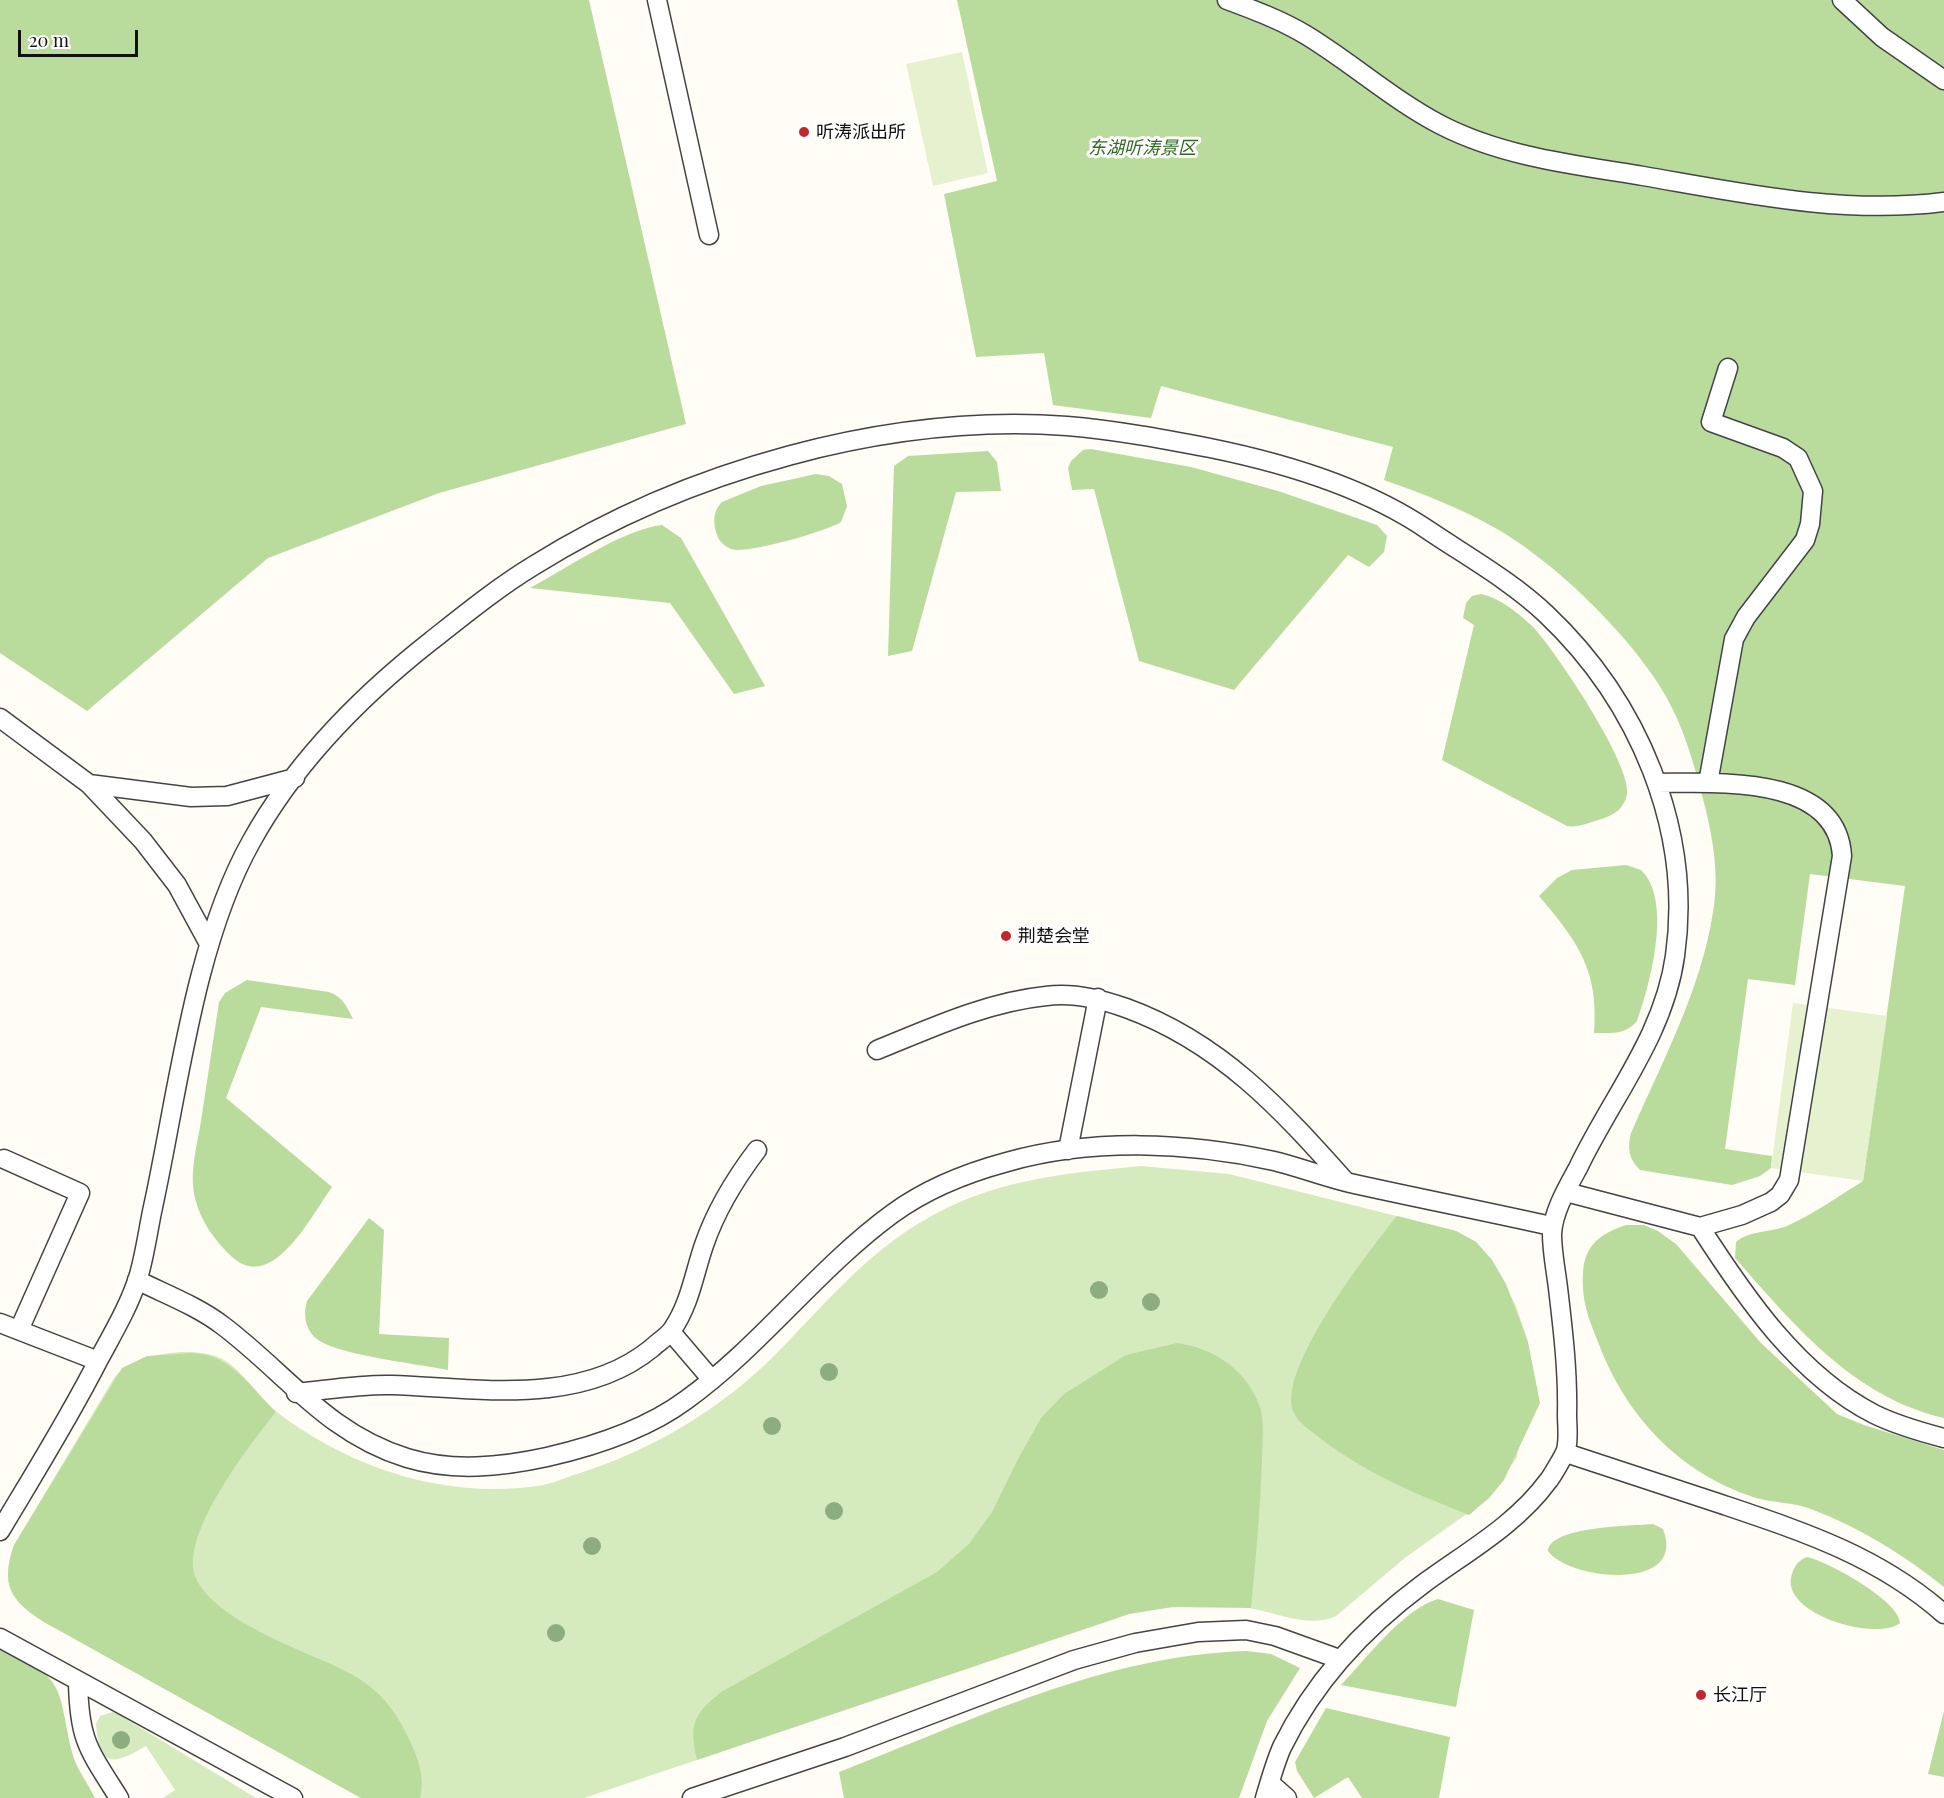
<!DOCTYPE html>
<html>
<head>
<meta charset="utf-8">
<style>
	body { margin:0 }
	#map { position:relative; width:1944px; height:1798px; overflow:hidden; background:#fffdf5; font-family:"Playfair Display",serif }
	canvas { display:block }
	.scale { position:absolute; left:18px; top:30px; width:120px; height:27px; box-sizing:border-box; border:3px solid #111; border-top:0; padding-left:8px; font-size:18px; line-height:21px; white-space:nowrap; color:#111; -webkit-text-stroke:4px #fff; paint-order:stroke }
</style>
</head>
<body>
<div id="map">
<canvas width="1944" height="1798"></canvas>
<div class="scale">20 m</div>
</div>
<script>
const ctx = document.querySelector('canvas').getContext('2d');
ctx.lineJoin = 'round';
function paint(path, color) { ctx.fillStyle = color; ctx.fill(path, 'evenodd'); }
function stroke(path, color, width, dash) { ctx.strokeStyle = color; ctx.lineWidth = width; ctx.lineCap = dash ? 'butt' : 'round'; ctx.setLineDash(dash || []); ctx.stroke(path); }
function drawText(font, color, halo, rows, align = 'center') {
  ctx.font = font + ' "Playfair Display","Noto Sans SC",serif'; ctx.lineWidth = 6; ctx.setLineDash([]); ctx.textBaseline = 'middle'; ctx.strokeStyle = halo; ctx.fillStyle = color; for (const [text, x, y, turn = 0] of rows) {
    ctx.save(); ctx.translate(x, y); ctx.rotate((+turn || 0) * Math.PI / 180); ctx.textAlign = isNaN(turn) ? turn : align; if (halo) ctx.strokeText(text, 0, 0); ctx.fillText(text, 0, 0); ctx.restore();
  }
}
paint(new Path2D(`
	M1141,1166L1229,1174L1456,1231L1476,1242L1492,1260L1516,1306L1528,1342L1517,1457L1489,1498L1406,1557L1336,1616C1310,1628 1280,1614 1254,1609C1242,1606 1229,1606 1217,1606C1187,1604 1158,1609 1129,1614L584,1798H361L44,1622C11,1601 0,1585 14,1545L114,1378C133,1353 189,1346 218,1357C242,1367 257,1397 278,1413C352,1469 445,1499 538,1486C551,1484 565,1478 577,1474C653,1450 721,1409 777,1353C823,1306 864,1256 921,1222C993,1179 1060,1174 1141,1166Z
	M113,1712L118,1714L256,1798H163L175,1790L146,1746C114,1764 100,1770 96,1724L100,1716Z`), '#d5ebbd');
paint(new Path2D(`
	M0,0H589L686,424L439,493L268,558L87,711L0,653Z
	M957,0H1944V1418C1853,1397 1794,1325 1735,1258L1736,1242C1749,1230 1772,1233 1789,1225C1815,1213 1839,1196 1863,1181L1905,886L1810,874L1795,985L1748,979L1725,1149L1772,1156L1771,1168L1760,1176L1732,1185L1640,1170C1629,1159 1627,1149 1631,1133C1662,1062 1701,990 1713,912C1720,873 1712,833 1702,795C1695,768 1687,740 1675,714C1647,650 1557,563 1497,529C1461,508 1423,494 1384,480L1393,447L1161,386L1151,418L1053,405L1044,353L976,357L944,194L997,181Z
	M1091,449L1191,467L1278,491L1377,525L1387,536L1384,552L1369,567L1348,555L1234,690L1139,661L1094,489L1072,490L1068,468L1071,461L1083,450Z
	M988,451L997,462L1001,491L956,492L912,651L888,656L894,466L908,456Z
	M816,474L829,476L842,484L847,506L841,522C824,532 756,551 736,550C729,549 725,546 720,541C713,528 711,513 722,502L761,486Z
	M662,525L681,538L765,686L734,694L670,603L530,588C567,568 622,530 662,525Z
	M1481,594C1500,598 1520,614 1534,628C1556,652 1632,765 1627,794C1624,810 1612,816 1598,820C1588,823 1577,828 1567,826L1442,760L1474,625L1463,618L1466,603L1472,596Z
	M1626,865L1641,870C1673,900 1650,985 1637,1021C1625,1035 1612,1033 1594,1033C1599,970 1578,942 1539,896L1557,878L1572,870Z
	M247,980L329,992C343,997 347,1007 353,1019L261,1007L226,1098L332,1187C311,1216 272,1295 231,1256C215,1241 200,1220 195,1198C189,1173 197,1146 201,1121C207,1081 213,1042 219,1002L225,993Z
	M1397,1216L1456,1231L1476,1242L1492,1260L1506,1284L1528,1342L1540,1403L1504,1480L1489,1498L1469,1515C1416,1494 1365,1473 1320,1438C1311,1431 1299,1423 1294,1413C1274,1372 1371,1248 1397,1216Z
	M369,1218L384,1230L379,1334L449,1338L448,1370C419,1364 337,1355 317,1339C305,1330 303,1314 307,1301Z
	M1626,1225H1644L1658,1231L1676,1244L1761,1343L1837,1414L1864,1425L1944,1450V1587C1904,1555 1859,1527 1811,1509C1793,1502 1772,1503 1753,1497C1678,1472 1625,1415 1598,1342C1591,1325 1584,1307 1583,1289C1581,1253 1590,1237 1626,1225Z
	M1177,1343C1214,1348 1247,1370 1260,1407C1265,1423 1262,1445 1262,1462C1260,1511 1256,1559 1251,1608L1171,1607L1129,1614L697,1760C689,1724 693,1715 721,1692L937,1572L969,1544L992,1512L1018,1459L1041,1418L1064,1394L1126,1355Z
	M193,1353C232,1355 250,1387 276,1412C251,1443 180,1534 195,1576C209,1612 272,1638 305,1653C352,1673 382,1684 406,1733C416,1753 426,1775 420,1798H361L44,1622C11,1601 0,1585 14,1545L122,1368L147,1356Z
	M1653,1524L1663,1529C1688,1593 1568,1580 1548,1551C1550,1526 1632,1526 1653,1524Z
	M1807,1557C1827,1561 1900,1601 1900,1623C1877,1642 1778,1614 1792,1574C1794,1566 1799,1560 1807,1557Z
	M1438,1599L1474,1610L1456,1707L1341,1685C1366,1659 1403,1609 1438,1599Z
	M0,1650C68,1677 57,1689 72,1752C76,1769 88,1783 95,1798H0Z
	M1247,1651L1271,1654L1300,1668L1267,1721L1239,1798H844L839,1772C971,1721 1104,1655 1247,1651Z
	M1326,1708L1450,1737L1439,1798H1362L1348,1777L1314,1798L1297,1771L1295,1762Z
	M1944,1711V1777L1928,1774Z`), '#b9dc9c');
paint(new Path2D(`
	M962,52L988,173L933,186L906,64Z
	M1793,1003L1887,1016L1863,1181L1771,1168Z`), '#e6f2cf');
const lane = new Path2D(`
	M657,0L709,235
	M1227,0C1254,10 1281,20 1306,35C1352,63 1393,100 1441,125C1503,157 1576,165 1643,176C1742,193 1843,215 1944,202
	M1842,0L1882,37L1944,80
	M0,718L89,784L191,797L227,796L295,778
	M1708,783L1734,639L1746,617L1805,540L1810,524L1813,491L1798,458L1783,448L1711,422L1728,368
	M89,784L143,841L177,885L209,944
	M877,1050C931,1028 987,1002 1046,996C1073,992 1101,999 1126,1008C1220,1042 1281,1109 1346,1182
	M1068,1150L1098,998
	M4,1159L80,1193L19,1330
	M1566,1192L1700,1227L1742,1215L1771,1202L1780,1195L1789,1180L1842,856C1837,774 1716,783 1658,783
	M1700,1227C1745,1297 1798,1375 1874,1414C1896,1425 1921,1432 1944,1438
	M137,1280C165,1294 197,1306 222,1325C285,1372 326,1433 407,1458C453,1472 501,1467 547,1457C595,1446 647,1429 686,1400C761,1346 817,1269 892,1214C926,1189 966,1173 1007,1162C1092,1138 1188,1142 1274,1161C1299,1167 1324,1177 1350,1183C1417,1198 1484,1211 1551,1226
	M0,1323L98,1361
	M671,1332L712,1380
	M296,1393C327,1390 360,1384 392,1385C476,1388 580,1407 652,1348C658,1342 667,1337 672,1330C690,1304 694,1274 704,1245C716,1210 735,1179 757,1150
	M1566,1453C1618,1470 1670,1487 1721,1504C1804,1532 1878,1556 1944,1614
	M0,1531C34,1474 69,1418 99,1359C113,1333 129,1306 138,1278C145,1255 148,1230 153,1207C178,1092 194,944 251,842C294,764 361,696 431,641C464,615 497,588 533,566C685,471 887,413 1067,426C1115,430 1163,439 1210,448C1284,463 1365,487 1428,530C1468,557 1511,581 1546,614C1638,701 1693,829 1675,956C1664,1035 1612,1097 1578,1168C1567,1188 1553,1212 1552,1234C1552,1252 1556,1271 1558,1288C1563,1330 1568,1372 1567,1414C1567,1426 1569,1439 1566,1450C1565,1454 1551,1478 1548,1481C1516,1525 1465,1553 1423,1584C1365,1627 1314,1682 1282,1747C1275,1763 1270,1781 1265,1798
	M0,1638L293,1798
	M78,1681C79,1740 88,1749 119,1798
	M1270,1783L1287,1798
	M692,1798L845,1747L1074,1660L1135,1643L1198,1632L1246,1630L1275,1636L1339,1659`);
stroke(lane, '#444', 21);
stroke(lane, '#fff', 18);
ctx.fillStyle = '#8dad7f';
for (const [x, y] of [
	[1099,1290],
	[1151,1302],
	[829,1372],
	[772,1426],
	[834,1511],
	[592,1546],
	[556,1633],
	[121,1740]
]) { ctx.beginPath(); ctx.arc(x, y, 9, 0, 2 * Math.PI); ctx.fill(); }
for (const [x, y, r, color] of [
	[804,132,6,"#c4262e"],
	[1006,936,6,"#c4262e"],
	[1701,1695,6,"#c4262e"]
]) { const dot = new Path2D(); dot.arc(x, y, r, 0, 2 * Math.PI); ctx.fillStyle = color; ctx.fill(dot); stroke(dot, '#fff', 2); }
drawText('18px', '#111', '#fff', [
	["听涛派出所",816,132],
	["荆楚会堂",1018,936],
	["长江厅",1713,1695]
], 'left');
drawText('italic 18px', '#2f6b1f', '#fff', [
	["东湖听涛景区",1142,148]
]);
</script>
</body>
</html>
